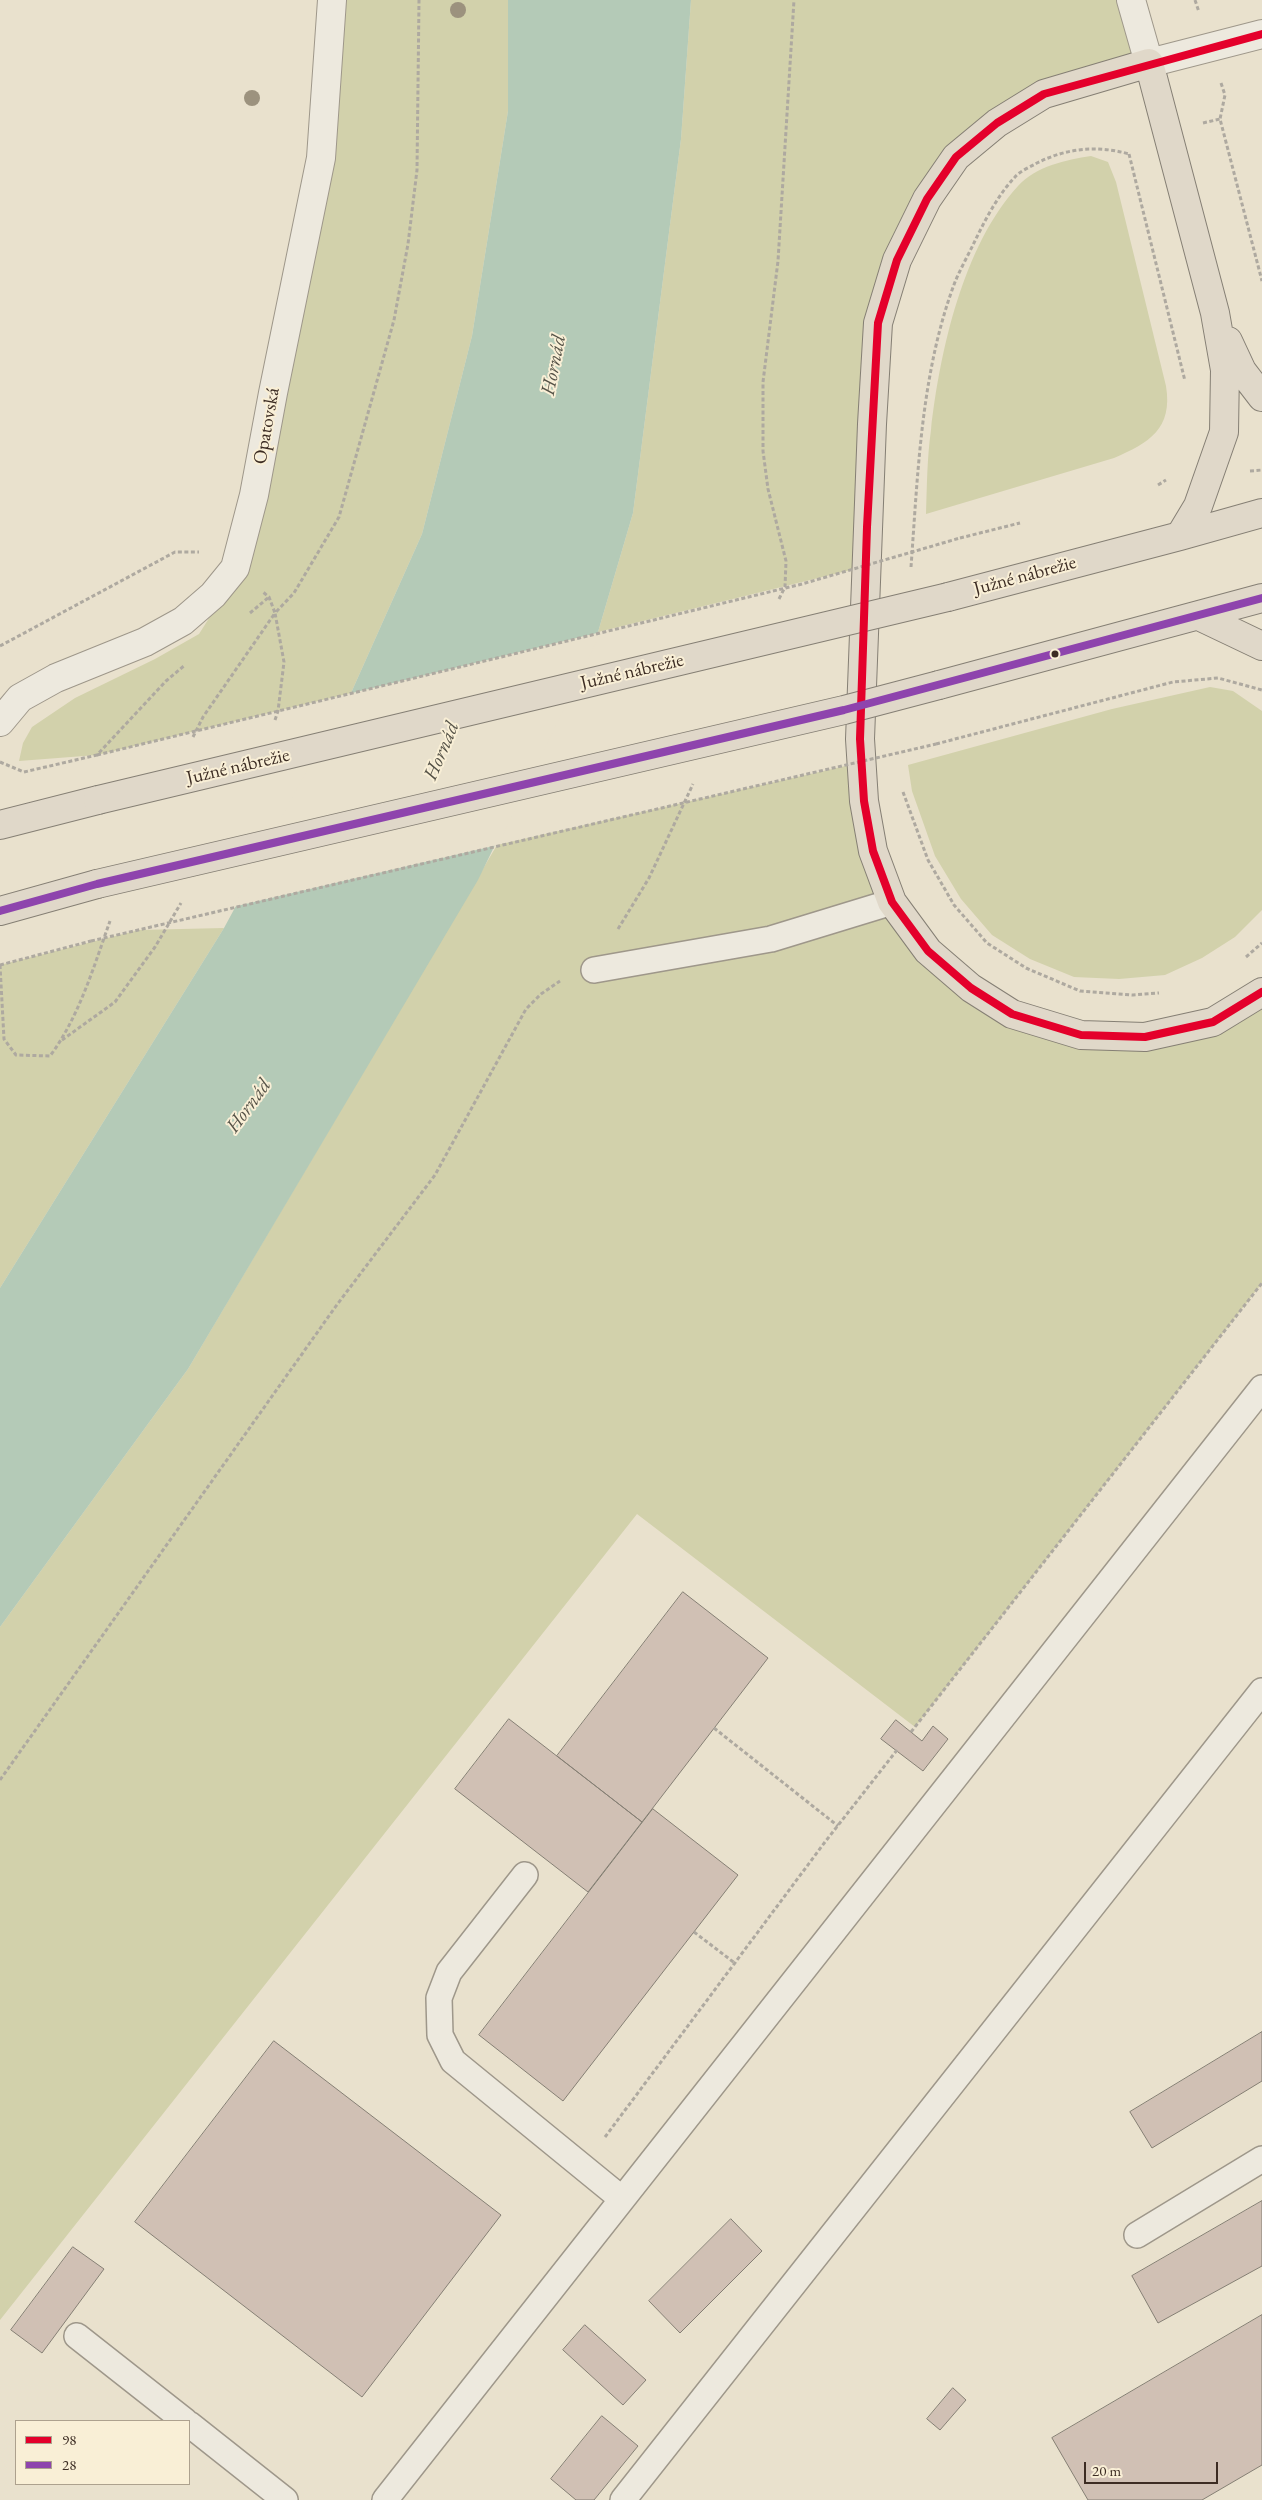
<!DOCTYPE html>
<html>
<head>
<meta charset="utf-8">
<style>
	body { margin:0 }
	#map { position:relative; width:1262px; height:2500px; overflow:hidden; background:#e9e1cd; font-family:"EB Garamond",serif }
	canvas { display:block }
	.legend { position:absolute; left:15px; top:2420px; width:175px; height:65px; box-sizing:border-box; background:#f9efd6; border:1px solid #ada18e; margin:0; padding:6px 9px; list-style:none; font-size:15px; color:#3c2c23 }
	.legend li { display:flex; align-items:center; gap:10px; height:25px }
	.legend b { width:25px; border:1px solid #ada18e }
	.scale { position:absolute; left:1084px; top:2462px; width:134px; height:22px; box-sizing:border-box; border:2px solid #3c2c23; border-top:0; padding-left:6px; font-size:15px; line-height:18px; white-space:nowrap; color:#3c2c23; -webkit-text-stroke:4px #f9efd6; paint-order:stroke }
</style>
</head>
<body>
<div id="map">
<canvas width="1262" height="2500"></canvas>
<ul class="legend">
<li><b style="height:6px;background:#e4002b"></b>98</li>
<li><b style="height:6px;background:#8e44ad"></b>28</li>
</ul>
<div class="scale">20 m</div>
</div>
<script>
const ctx = document.querySelector('canvas').getContext('2d');
ctx.lineJoin = 'round';
function paint(path, color) { ctx.fillStyle = color; ctx.fill(path, 'evenodd'); }
function stroke(path, color, width, dash) { ctx.strokeStyle = color; ctx.lineWidth = width; ctx.lineCap = dash ? 'butt' : 'round'; ctx.setLineDash(dash || []); ctx.stroke(path); }
function drawText(font, color, halo, rows, align = 'center') {
  ctx.font = font + ' "EB Garamond",serif'; ctx.lineWidth = 4; ctx.setLineDash([]); ctx.textBaseline = 'middle'; ctx.strokeStyle = halo; ctx.fillStyle = color; for (const [text, x, y, turn = 0] of rows) {
    ctx.save(); ctx.translate(x, y); ctx.rotate((+turn || 0) * Math.PI / 180); ctx.textAlign = isNaN(turn) ? turn : align; if (halo) ctx.strokeText(text, 0, 0); ctx.fillText(text, 0, 0); ctx.restore();
  }
}
paint(new Path2D(`
	M322,0H508V111L472,336L422,534L351,693L97,755L19,761L23,743L32,727L75,698L155,659L199,634L225,593L321,158Z
	M691,0H1131L1149,63L997,123L897,260L863,567L598,632L633,513L681,139Z
	M1091,156L1108,162L1116,182L1166,386C1173,429 1149,443 1114,458L926,514C927,486 927,458 931,430C940,351 963,246 1018,186C1036,166 1066,160 1091,156Z
	M1210,687L1233,691L1262,711V910L1235,937L1202,958L1165,975L1119,979L1074,977L1030,959L992,935L961,899L935,856L912,791L908,765L1112,709Z
	M863,762L892,902L1012,1014L1145,1037L1262,992V1283L915,1727L637,1514L0,2320V1627L188,1369L497,845Z
	M224,928L0,1288V965L139,930Z`), '#d2d1ab');
paint(new Path2D(`
	M508,0H691L681,139L633,513L598,632L478,880L188,1369L0,1627V1288L224,928L351,693L422,534L472,336L508,111Z`), '#b4cab7');
paint(new Path2D(`
	M601,632L498,845L233,907L348,694Z`), '#e9e1cd');
const building = new Path2D(`
	M683,1592L768,1658L642,1822L557,1756Z
	M509,1719L642,1822L588,1892L455,1789Z
	M896,1720L922,1741L933,1726L948,1739L923,1771L881,1739Z
	M653,1809L738,1875L563,2101L479,2035Z
	M1262,2032V2081L1152,2148L1130,2112Z
	M274,2041L501,2215L362,2397L135,2222Z
	M1262,2201V2266L1158,2323L1132,2276Z
	M731,2219L762,2251L680,2333L649,2301Z
	M73,2247L104,2269L42,2353L11,2330Z
	M1262,2315V2465L1202,2500H1088L1052,2438Z
	M585,2325L646,2380L623,2405L563,2350Z
	M953,2388L966,2400L940,2430L927,2419Z
	M602,2416L638,2446L594,2500H576L551,2479Z`);
paint(building, '#d0c0b4');
stroke(building, '#857f74', 1);
const service = new Path2D(`
	M594,970L771,939L892,902
	M525,1875L449,1972L439,1998L440,2035L453,2061L622,2199
	M1137,2235L1262,2159
	M77,2336L185,2421
	M189,2424L285,2500
	M385,2500L1262,1388
	M623,2500L1262,1691`);
const minor = new Path2D(`
	M1131,0L1149,63L1262,34
	M0,722L20,698L56,678L145,642L183,621L213,595L235,568L254,495L273,393L321,158L332,0`);
const trunk = new Path2D(`
	M1228,341L1242,371L1262,397
	M1180,536L1198,506L1224,432L1225,370L1215,313L1149,63L1044,94L997,123L956,157L927,199L897,260L878,323L872,424L860,739L864,801L873,851L892,902L928,951L971,988L1012,1014L1081,1035L1145,1037L1213,1022L1262,992
	M948,597L1180,536L1262,513
	M1199,616L1262,646
	M939,685L1262,598
	M0,825L98,800
	M0,911L97,884`);
stroke(service, '#9e978a', 28);
stroke(minor, '#9e978a', 30);
stroke(trunk, '#857f74', 30);
stroke(new Path2D(`
	M1195,0L1199,12
	M1221,83L1225,95L1220,119L1262,281
	M1203,123L1220,119
	M1129,154L1185,381
	M1250,471L1262,470
	M1158,485L1166,480
	M960,538L1020,523
	M911,567C918,472 921,372 955,282C960,270 967,257 973,245C984,222 997,196 1015,177C1020,171 1030,167 1037,163C1067,148 1097,145 1129,154
	M779,599L785,587L786,561L768,489L763,451V382L778,261L794,0
	M250,613L269,597
	M0,646L175,552H199
	M275,720L278,711L284,662L275,613L294,593L339,517L394,320L408,244L417,170L419,0
	M193,737L203,717L275,613L269,597L263,592
	M936,744L1173,682L1218,678L1262,690
	M0,762L24,772L97,755L166,681L185,665
	M903,792L928,860L954,905L987,943L1026,968L1080,991L1133,995L1159,993
	M618,929L649,878L693,784
	M1246,957L1262,943
	M0,965L4,1039L16,1055L50,1056C79,1017 94,966 110,921
	M0,965L91,941
	M62,1040L115,1002L155,947L181,903
	M714,1728L838,1826
	M911,1732L1262,1283
	M0,1780L336,1306L435,1175L526,1009L541,994L560,981
	M694,1932L736,1964
	M605,2137L825,1842L897,1750`), '#aea9a0', 3, [4, 2.5]);
stroke(service, '#ede9de', 25);
stroke(minor, '#ede9de', 28);
stroke(trunk, '#e0d8c9', 28);
const trunkBridge = new Path2D(`
	M98,800L948,597
	M97,884L844,710L939,685`);
stroke(trunkBridge, '#857f74', 30, []);
stroke(new Path2D(`
	M97,755L802,584L960,538
	M91,941L936,744`), '#aea9a0', 3, [4, 2.5]);
stroke(trunkBridge, '#e0d8c9', 28);
stroke(new Path2D(`
	M1262,34L1044,94L997,123L956,157L927,199L897,260L878,323L867,527L860,739L864,801L873,851L892,902L928,951L971,988L1012,1014L1081,1035L1145,1037L1213,1022L1262,992`), '#e4002b', 8);
stroke(new Path2D(`
	M0,911L97,884L844,710L1262,598`), '#8e44ad', 8);
ctx.fillStyle = '#9c927e';
for (const [x, y] of [
	[458,10],
	[252,98]
]) { ctx.beginPath(); ctx.arc(x, y, 8, 0, 2 * Math.PI); ctx.fill(); }
for (const [x, y, r, color] of [
	[1055,654,4.5,"#3c2c23"]
]) { const dot = new Path2D(); dot.arc(x, y, r, 0, 2 * Math.PI); ctx.fillStyle = color; ctx.fill(dot); stroke(dot, '#f9efd6', 2); }
drawText('19px', '#3c2c23', '#f9efd6', [
	["Opatovská",267,426,-80],
	["Južné nábrežie",1025,576,-15],
	["Južné nábrežie",632,672,-13],
	["Južné nábrežie",238,767,-13]
]);
drawText('italic 20px', '#545146', '#f9efd6', [
	["Hornád",554,365,-79],
	["Hornád",442,751,-67],
	["Hornád",249,1106,-54]
]);
</script>
</body>
</html>
